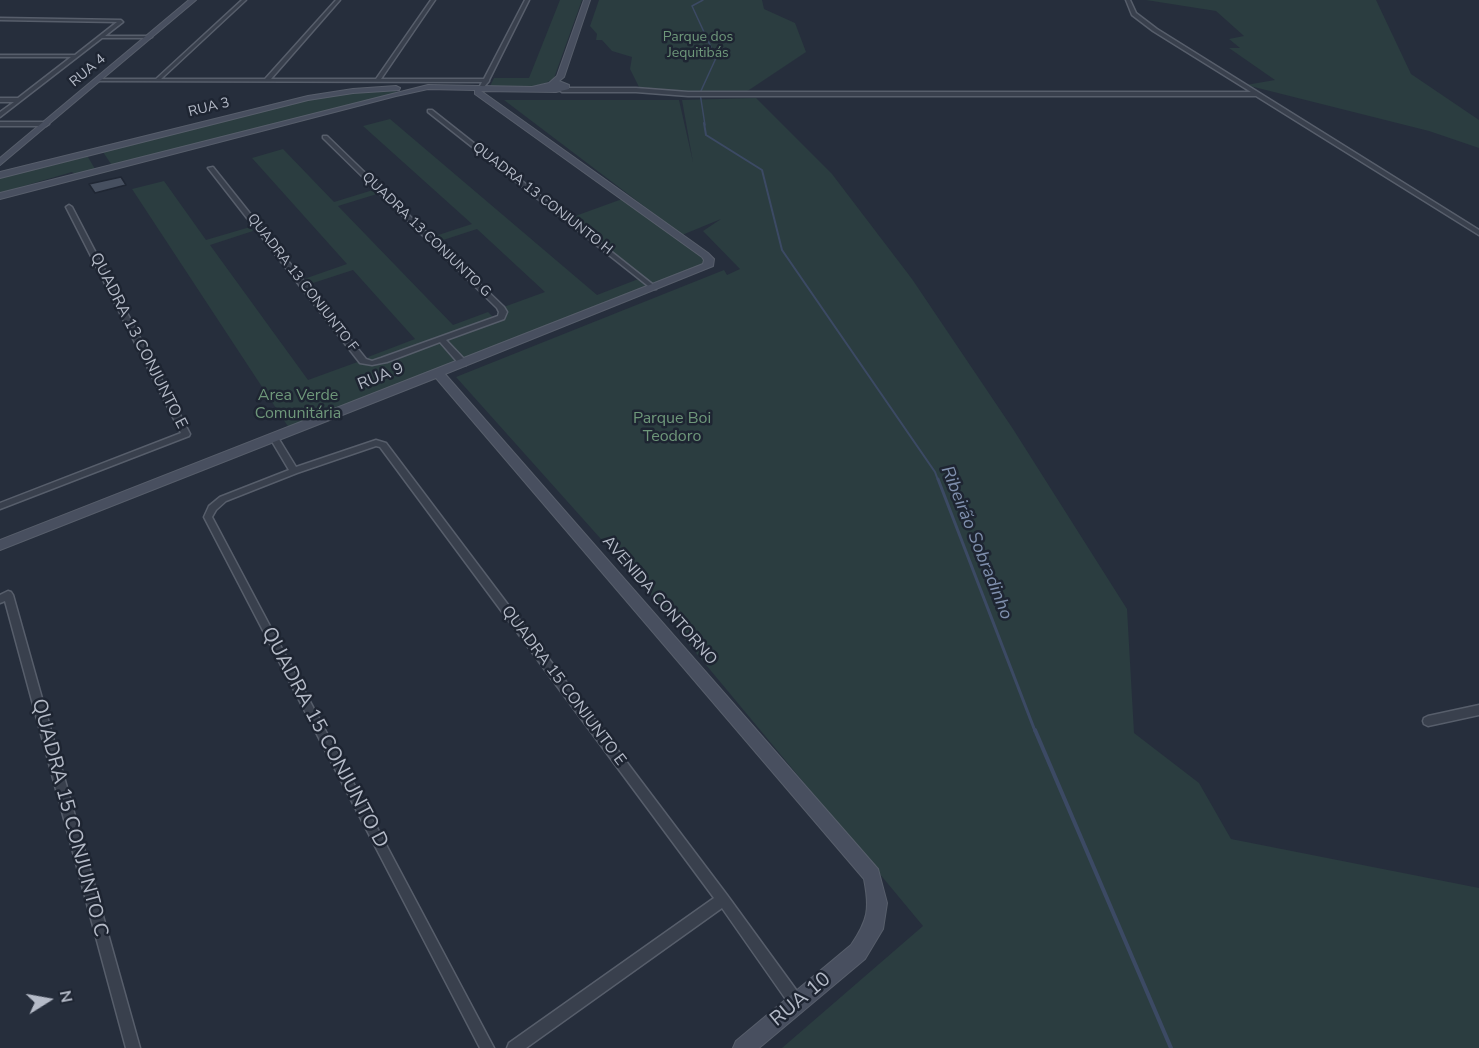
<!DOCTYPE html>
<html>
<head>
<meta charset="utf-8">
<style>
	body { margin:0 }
	#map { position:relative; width:1479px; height:1048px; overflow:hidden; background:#262e3c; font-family:"Nunito Sans",sans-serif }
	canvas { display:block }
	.north { position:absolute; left:18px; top:970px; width:60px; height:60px; -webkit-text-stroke:4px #1e2532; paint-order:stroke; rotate:79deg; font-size:16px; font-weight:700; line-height:24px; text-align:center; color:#b5bbc8 }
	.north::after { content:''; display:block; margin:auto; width:21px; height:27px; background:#b5bbc8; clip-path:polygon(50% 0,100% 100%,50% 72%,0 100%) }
</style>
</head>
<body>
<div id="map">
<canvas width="1479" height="1048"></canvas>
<div class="north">N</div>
</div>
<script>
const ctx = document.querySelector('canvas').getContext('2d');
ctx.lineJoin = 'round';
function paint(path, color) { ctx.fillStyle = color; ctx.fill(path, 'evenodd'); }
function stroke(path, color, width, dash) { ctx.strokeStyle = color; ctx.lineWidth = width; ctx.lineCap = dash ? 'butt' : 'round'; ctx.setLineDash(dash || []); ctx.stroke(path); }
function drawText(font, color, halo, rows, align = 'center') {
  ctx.font = font + ' "Nunito Sans",sans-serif'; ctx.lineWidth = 5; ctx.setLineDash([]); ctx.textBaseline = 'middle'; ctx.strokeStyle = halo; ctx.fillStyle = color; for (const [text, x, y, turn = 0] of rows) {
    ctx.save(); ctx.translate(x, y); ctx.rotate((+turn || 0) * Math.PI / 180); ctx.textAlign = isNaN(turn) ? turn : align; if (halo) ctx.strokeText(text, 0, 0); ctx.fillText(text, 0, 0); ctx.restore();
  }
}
paint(new Path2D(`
	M560,0H582L554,78C538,91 509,86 490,86L494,78H529Z
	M599,0H762L764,9L795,23L806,52L746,92H683L639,87L630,69L632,57L612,51L602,40H596L597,34L590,26Z
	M1146,0H1376L1411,74L1479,120V148L1429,131L1246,85L1275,80L1229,48H1240L1229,39L1244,36L1216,11Z
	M397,90L395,94L113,167L101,149L332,94Z
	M756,98L832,174L912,279L1013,429L1127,609L1134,733L1199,783L1231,839L1479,888V1048H782L923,926L682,636L685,633L456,377L724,270L727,275L740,269L703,231L721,219L682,235L504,100H679L693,162L682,100Z
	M390,119L597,295L641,278L567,219L625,198L705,255L710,263L291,431L132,189L164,181L206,240L250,227L253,231L210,245L308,380L363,360L371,362L368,357L415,339L353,270L310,284L304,279L347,264L252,158L283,149L334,202L373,190L377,194L338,206L453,325L488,312L495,319L501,317V308L545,292L477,229L434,243L429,238L472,224L363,126Z
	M85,157H88L95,169L75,174L72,172L0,193V178Z`), '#2b3d40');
stroke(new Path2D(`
	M703,0L692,6L716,58L700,93L705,125`), '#3c4a64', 1.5);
stroke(new Path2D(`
	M704,123L706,135L762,170L782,250L935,472L938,480`), '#3c4a64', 2);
stroke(new Path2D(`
	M938,479L1035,731`), '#3c4a64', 3);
stroke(new Path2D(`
	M1035,730L1171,1048`), '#3c4a64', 4);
const building = new Path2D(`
	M121,177L126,185L95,193L89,184Z`);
paint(building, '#475060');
stroke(building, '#202734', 1.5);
const street = new Path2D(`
	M242,0H246L161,79H265L336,0H340L271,79H376L431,0H435L381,79H484L525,0H529L489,80V81L483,88L480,86L482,82L98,81L96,80L98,79H156Z
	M1126,0H1130L1136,13L1157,29L1479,230V235L1256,96H688L636,92H562L559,90L562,88H636L688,92H1251L1153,31L1132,15Z
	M0,18L121,20L123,22L105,36H150L152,37L150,38H102L0,117V112L14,102H0V98H18L71,57H0V55H75L117,22L0,20Z
	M428,110H432L656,287V289H652L428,112Z
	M0,122H46L49,124L46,126H0Z
	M323,136H327L504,307L507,312L504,319L446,340L466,361V365H460L440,342L387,362L372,365L360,363L208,168L213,167L366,359L372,361L381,358L498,316L499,312L497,308L323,138Z
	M69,205L72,207L190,434L189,436L0,509V503L181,433L66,207Z
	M274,435L277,436L296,467L376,440L386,443L727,895L802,998L804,1003L802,1008L797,1010L792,1008L722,908L526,1048H507L509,1043L714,898L380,447L376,446L297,473L226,501L216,510L212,517L494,1048H480L204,517L209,506L220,497L289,470L270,438Z
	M8,591L11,592L13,595L140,1048H126L5,601L0,603V595Z
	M1479,705V715L1428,726L1424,724L1423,721L1424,718L1428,716Z`);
const secondary = new Path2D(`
	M189,0H196L0,165V158Z
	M584,0H590L564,77L559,81L569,85V89L556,92L481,91L708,253L714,259L713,266L445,374L878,869L887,903L883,929L865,959L759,1048H733L736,1041L851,945C868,920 870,909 864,879L436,378L0,550V540L703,264L704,260L702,257L475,94V90L428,89L396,96L0,199V193L428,85L532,87L549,83L557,76Z
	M396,86L400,88L399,90L353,93L308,100L0,178V172L308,96L353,89Z`);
stroke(street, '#575e6b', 3);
stroke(secondary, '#575e6b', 2);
paint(street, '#39404d');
paint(secondary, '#484f5f');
drawText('14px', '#6e977a', '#1e2532', [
	["Parque dos",698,38],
	["Jequitibás",698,54]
]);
drawText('14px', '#b5bbc8', '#1e2532', [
	["RUA 4",88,71,-40],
	["RUA 3",209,108,-14],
	["QUADRA 13 CONJUNTO H",542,199,38],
	["QUADRA 13 CONJUNTO G",426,235,44],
	["QUADRA 13 CONJUNTO F",302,283,52]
]);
drawText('16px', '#b5bbc8', '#1e2532', [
	["QUADRA 13 CONJUNTO E",138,341,63],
	["RUA 9",381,377,-22],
	["AVENIDA CONTORNO",659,601,49],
	["QUADRA 15 CONJUNTO E",563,686,53]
]);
drawText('16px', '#6e977a', '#1e2532', [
	["Area Verde",298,396],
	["Comunitária",298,414],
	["Parque Boi",672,419],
	["Teodoro",672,437]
]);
drawText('italic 18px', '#7f8fad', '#1e2532', [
	["Ribeirão Sobradinho",976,543,68]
]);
drawText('20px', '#b5bbc8', '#1e2532', [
	["QUADRA 15 CONJUNTO D",324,738,62],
	["QUADRA 15 CONJUNTO C",69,818,75],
	["RUA 10",801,1000,-40]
]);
</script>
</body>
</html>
